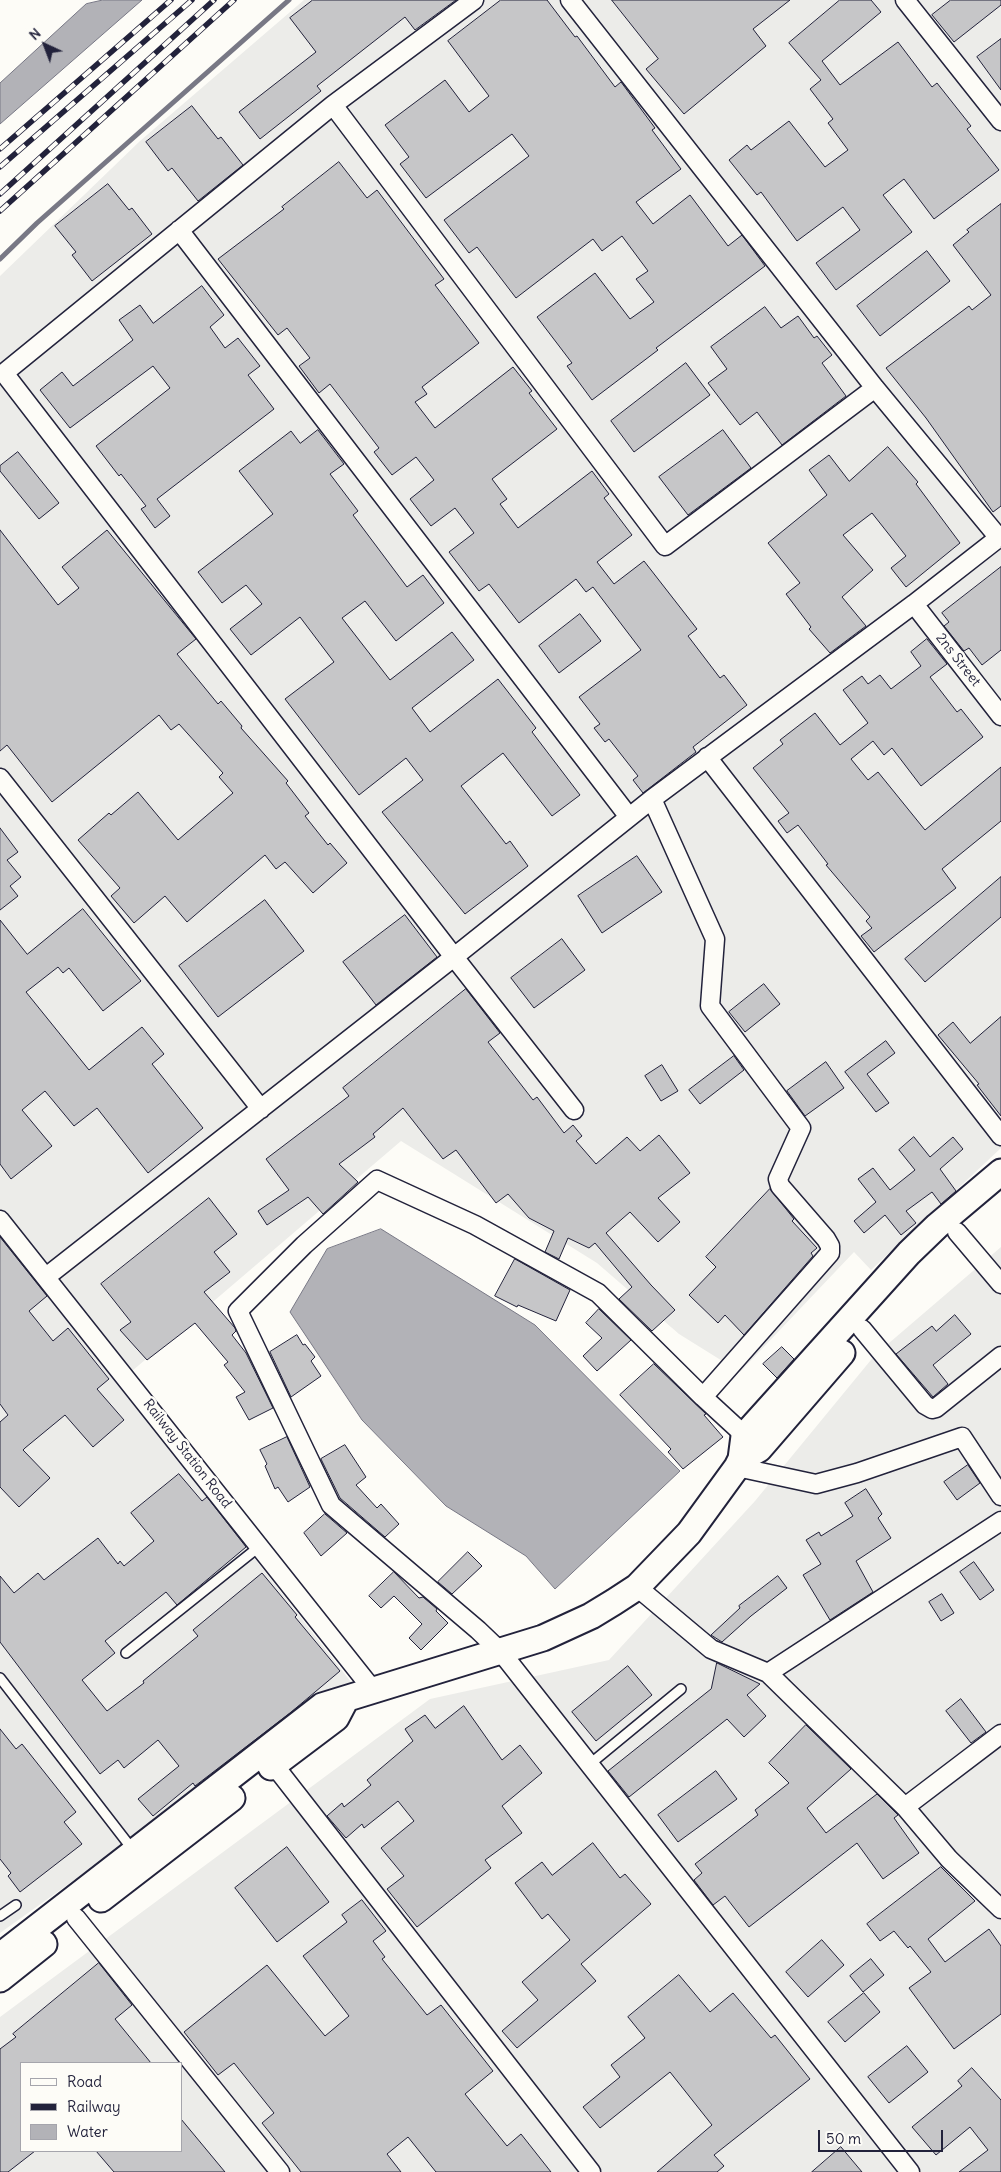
<!DOCTYPE html>
<html>
<head>
<meta charset="utf-8">
<style>
	body { margin:0 }
	#map { position:relative; width:1001px; height:2172px; overflow:hidden; background:#fdfcf7; font-family:Delius,sans-serif }
	canvas { display:block }
	.legend { position:absolute; left:20px; top:2062px; width:162px; height:90px; box-sizing:border-box; background:#fdfcf7; border:1px solid #a5a5ac; margin:0; padding:6px 9px; list-style:none; font-size:15px; color:#22223b }
	.legend li { display:flex; align-items:center; gap:10px; height:25px }
	.legend b { width:25px; border:1px solid #a5a5ac }
	.north { position:absolute; left:20px; top:20px; width:50px; height:50px; -webkit-text-stroke:4px #fdfcf7; paint-order:stroke; rotate:317deg; font-size:14px; font-weight:700; line-height:20px; text-align:center; color:#22223b }
	.north::after { content:''; display:block; margin:auto; width:18px; height:22px; background:#22223b; clip-path:polygon(50% 0,100% 100%,50% 72%,0 100%) }
	.scale { position:absolute; left:818px; top:2130px; width:125px; height:22px; box-sizing:border-box; border:2px solid #22223b; border-top:0; padding-left:6px; font-size:15px; line-height:18px; white-space:nowrap; color:#22223b; -webkit-text-stroke:4px #fdfcf7; paint-order:stroke }
</style>
</head>
<body>
<div id="map">
<canvas width="1001" height="2172"></canvas>
<ul class="legend">
<li><b style="height:6px;background:#fdfcf7"></b>Road</li>
<li><b style="height:6px;background:#22223b"></b>Railway</li>
<li><b style="height:14px;background:#b2b2b7"></b>Water</li>
</ul>
<div class="north">N</div>
<div class="scale">50 m</div>
</div>
<script>
const ctx = document.querySelector('canvas').getContext('2d');
ctx.lineJoin = 'round';
function paint(path, color) { ctx.fillStyle = color; ctx.fill(path, 'evenodd'); }
function stroke(path, color, width, dash) { ctx.strokeStyle = color; ctx.lineWidth = width; ctx.lineCap = dash ? 'butt' : 'round'; ctx.setLineDash(dash || []); ctx.stroke(path); }
function drawText(font, color, halo, rows, align = 'center') {
  ctx.font = font + ' Delius,sans-serif'; ctx.lineWidth = 5; ctx.setLineDash([]); ctx.textBaseline = 'middle'; ctx.strokeStyle = halo; ctx.fillStyle = color; for (const [text, x, y, turn = 0] of rows) {
    ctx.save(); ctx.translate(x, y); ctx.rotate((+turn || 0) * Math.PI / 180); ctx.textAlign = isNaN(turn) ? turn : align; if (halo) ctx.strokeText(text, 0, 0); ctx.fillText(text, 0, 0); ctx.restore();
  }
}
paint(new Path2D(`
	M304,0H1001V1148L871,1270L854,1252L740,1372L679,1334L597,1263L401,1141L118,1383L351,1682L0,1933V276L140,141Z
	M1001,1247V2172H0V2017L430,1699L609,1660L755,1501L875,1355ZM21,2063H181V2151H21Z`), '#ecece9');
const water = new Path2D(`
	M103,0H142L0,124V83L86,4Z
	M381,1229L535,1325L680,1471L555,1589L526,1556L446,1506L362,1420L290,1312L327,1249Z`);
paint(water, '#b2b2b7');
stroke(water, '#787885', 1);
stroke(new Path2D(`
	M0,259L37,223L289,0`), '#787885', 5);
const building = new Path2D(`
	M313,0H456L415,30L405,17L317,86L321,91L260,139L239,112L316,52L290,18Z
	M501,0H547L575,37L577,36L615,87L621,82L655,128L652,130L681,169L636,202L653,224L690,195L728,246L742,235L765,266L656,348L658,350L592,400L567,366L572,363L537,317L595,273L630,319L654,302L636,279L648,271L622,236L602,251L593,239L516,298L477,247L469,253L444,220L529,156L512,134L426,198L400,164L409,157L385,125L445,80L469,112L489,96L448,41Z
	M612,0H790L753,29L766,46L684,114L646,69L658,59Z
	M840,0H871L881,12L822,61L840,85L898,42L932,87L937,83L971,126L967,129L999,170L934,219L904,179L883,195L912,232L836,290L816,263L860,230L843,207L797,241L761,192L757,195L729,160L747,145L751,150L789,121L825,167L848,150L828,123L833,119L810,89L821,80L789,43Z
	M951,0H1001V5L954,42L932,15Z
	M1001,39V90L977,57Z
	M192,106L218,139L221,137L243,165L198,201L172,168L168,171L146,142Z
	M339,162L367,198L377,190L444,279L435,285L479,343L422,387L427,394L415,402L435,428L513,367L532,391L529,393L557,429L492,479L507,499L500,504L518,528L592,471L609,494L604,498L632,535L597,562L614,584L644,561L697,629L688,636L720,678L724,675L747,705L693,747L696,752L643,793L633,780L638,776L609,739L605,742L594,728L600,724L579,697L641,650L593,587L586,592L576,579L519,623L489,584L479,591L449,552L474,533L455,508L431,526L410,499L434,480L416,457L392,475L374,452L379,448L330,384L319,393L299,366L310,358L287,328L278,335L218,259L284,209L282,207Z
	M108,184L129,210L132,208L152,234L92,281L72,255L76,252L55,226Z
	M1001,204V506L993,512L926,418L886,368L969,306L972,310L991,295L953,245L969,232L967,230Z
	M927,251L950,281L880,336L857,306Z
	M202,286L224,315L210,327L225,348L238,338L260,366L248,375L274,409L157,499L170,516L155,528L141,509L146,506L121,474L119,476L96,446L170,388L153,366L70,428L40,390L62,372L73,386L133,340L119,320L140,305L153,323Z
	M765,307L781,328L798,316L814,338L817,336L832,355L822,363L846,396L782,445L757,412L740,425L708,383L727,369L711,347Z
	M686,363L710,395L634,452L611,421Z
	M318,430L344,464L330,474L358,511L353,515L407,587L423,575L444,603L396,641L365,601L342,618L390,680L452,632L474,660L412,708L430,732L498,679L536,728L532,732L580,795L552,816L503,753L461,786L506,844L510,841L528,866L465,914L382,812L423,780L406,758L359,795L285,699L334,662L300,617L251,655L230,629L262,604L246,585L222,603L198,572L273,514L239,471L291,431L300,443Z
	M723,430L751,468L688,515L659,477Z
	M888,447L918,482L916,484L960,543L906,587L891,568L906,556L872,513L843,535L873,570L842,597L866,626L830,653L809,629L811,627L786,594L800,583L768,543L827,495L809,470L829,455L849,481Z
	M18,452L59,503L39,519L0,471V466Z
	M0,530L58,605L79,588L62,567L107,530L196,639L177,654L218,704L221,701L242,726L241,728L288,781L286,783L309,813L305,816L328,845L330,843L347,863L313,893L285,862L276,869L265,855L187,922L165,896L134,923L111,896L120,888L78,840L109,813L111,815L138,792L178,840L233,793L219,777L223,773L179,724L171,730L159,715L52,802L7,745L0,751Z
	M1001,567V650L982,665L969,648L964,651L944,626L949,622L942,613Z
	M580,614L601,641L559,673L539,646Z
	M927,639L947,664L930,677L957,712L961,709L983,737L921,786L892,748L884,755L873,741L851,759L868,780L878,772L925,830L1001,767V821L942,869L956,888L874,952L861,936L872,928L866,921L870,917L826,865L828,864L798,825L787,833L778,821L789,813L753,768L783,744L780,740L815,713L840,745L868,723L843,690L862,676L868,684L880,675L891,689L921,666L911,652Z
	M0,828L18,852L7,860L21,877L10,886L18,896L0,910Z
	M637,856L662,892L602,933L578,896Z
	M1001,877V917L925,982L905,959Z
	M265,900L304,951L218,1017L179,966Z
	M83,909L141,981L103,1011L69,968L63,973L58,967L26,992L89,1070L142,1027L164,1054L152,1064L203,1128L148,1173L97,1108L74,1126L45,1091L22,1110L52,1146L11,1179L0,1164V920L27,954Z
	M405,915L437,957L376,1005L343,962Z
	M562,939L585,970L534,1008L511,978Z
	M764,984L780,1004L745,1032L729,1012Z
	M466,989L500,1033L488,1042L533,1100L537,1097L564,1133L573,1125L582,1136L576,1141L596,1164L627,1137L640,1151L659,1135L690,1173L658,1198L680,1222L658,1242L630,1212L606,1233L651,1285L675,1310L652,1331L619,1299L632,1287L595,1243L589,1248L568,1238L559,1259L545,1252L554,1231L529,1218L508,1194L496,1203L456,1150L443,1159L403,1108L373,1134L375,1137L339,1164L358,1182L323,1214L308,1197L267,1225L258,1211L289,1190L266,1159L349,1096L343,1088Z
	M1001,1017V1116L977,1085L979,1084L938,1035L953,1022L970,1043Z
	M886,1041L895,1053L867,1074L889,1103L876,1112L845,1072Z
	M734,1056L744,1070L700,1104L689,1090Z
	M826,1062L844,1088L805,1116L787,1091Z
	M662,1065L678,1091L661,1101L645,1076Z
	M914,1137L930,1157L953,1137L963,1149L940,1169L956,1191L941,1204L932,1192L906,1211L916,1223L901,1235L885,1215L864,1233L854,1221L876,1202L858,1179L873,1168L890,1190L915,1170L899,1150Z
	M770,1189L794,1219L792,1221L817,1248L811,1253L813,1256L744,1335L725,1315L718,1323L689,1295L716,1267L706,1257Z
	M209,1198L237,1234L214,1252L230,1272L204,1292L235,1328L236,1331L232,1335L246,1353L273,1408L249,1420L236,1397L245,1392L224,1365L228,1362L195,1323L147,1360L120,1330L131,1322L101,1284Z
	M0,1237L47,1296L29,1311L53,1341L68,1328L109,1379L97,1389L124,1420L93,1447L65,1415L25,1448L23,1450L50,1478L19,1507L0,1487V1422L8,1415L0,1404Z
	M515,1259L570,1290L556,1321L518,1305L517,1307L495,1296Z
	M599,1309L631,1340L597,1371L583,1356L602,1338L586,1323Z
	M955,1315L971,1334L933,1365L948,1384L933,1397L896,1354L932,1326L936,1331Z
	M297,1335L303,1345L305,1344L315,1357L311,1361L321,1376L291,1397L270,1352Z
	M782,1347L794,1359L777,1378L763,1364Z
	M654,1364L706,1414L704,1415L723,1437L683,1469L668,1452L671,1449L620,1395Z
	M287,1437L310,1487L288,1502L278,1487L275,1489L265,1466L267,1464L260,1450Z
	M345,1445L366,1477L356,1485L377,1508L381,1504L399,1524L385,1537L340,1498L321,1459Z
	M968,1465L980,1483L957,1500L944,1482Z
	M179,1474L202,1501L207,1497L246,1547L177,1605L166,1592L105,1641L115,1653L82,1680L107,1711L144,1683L143,1681L198,1636L193,1630L262,1573L297,1615L295,1617L340,1671L290,1713L195,1786L193,1783L153,1816L138,1799L179,1766L158,1740L124,1768L118,1760L100,1774L0,1642V1576L14,1593L38,1573L44,1580L98,1538L118,1564L120,1561L124,1566L154,1541L131,1513Z
	M866,1489L882,1514L878,1518L891,1538L856,1561L873,1592L830,1620L803,1575L821,1564L806,1540L819,1532L821,1536L853,1516L845,1503Z
	M325,1514L347,1533L321,1556L304,1533Z
	M468,1552L482,1566L452,1594L438,1582Z
	M974,1562L994,1590L980,1600L960,1572Z
	M394,1572L419,1598L423,1597L437,1609L436,1611L448,1623L421,1650L409,1638L422,1624L394,1596L381,1608L369,1596Z
	M778,1576L787,1588L751,1616L722,1642L711,1635L740,1608L739,1606Z
	M942,1594L954,1613L941,1621L929,1602Z
	M717,1663L760,1684L747,1695L766,1716L744,1737L727,1719L629,1797L608,1771L711,1689Z
	M628,1666L652,1695L596,1741L572,1712Z
	M961,1699L986,1732L971,1743L946,1711Z
	M464,1706L502,1760L520,1745L542,1773L502,1806L522,1833L485,1860L491,1868L417,1927L387,1889L404,1876L381,1848L414,1821L398,1801L364,1828L362,1824L346,1838L327,1816L342,1803L344,1807L371,1785L367,1780L413,1741L405,1729L425,1715L435,1728Z
	M806,1725L851,1769L807,1808L826,1833L877,1794L898,1815L894,1818L919,1853L883,1879L857,1843L749,1927L725,1896L713,1905L694,1880L702,1873L695,1864L758,1815L755,1810L789,1783L769,1763Z
	M0,1729L16,1749L22,1744L76,1812L64,1822L82,1844L20,1892L8,1876L11,1873L0,1859Z
	M716,1771L737,1799L678,1842L658,1815Z
	M593,1843L620,1878L625,1874L651,1904L581,1964L596,1981L517,2048L502,2031L538,2000L522,1982L570,1940L548,1914L542,1919L515,1883L542,1862L552,1875Z
	M287,1847L329,1902L277,1942L235,1888Z
	M941,1867L975,1901L928,1939L945,1962L989,1929L1001,1946V2014L954,2049L909,1988L931,1972L910,1946L908,1948L894,1931L880,1941L867,1924Z
	M362,1900L386,1931L373,1941L385,1957L382,1959L427,2015L441,2005L493,2071L465,2094L507,2146L521,2134L551,2172H436L408,2137L387,2154L401,2172H301L262,2123L274,2113L234,2063L218,2075L184,2032L267,1965L325,2036L349,2016L303,1956L347,1922L342,1915Z
	M822,1940L844,1965L808,1997L786,1972Z
	M871,1959L884,1975L863,1992L850,1976Z
	M99,1963L132,2005L115,2019L151,2063H21V2151H35L8,2172H0V2049L16,2037L13,2034Z
	M679,1975L710,2012L733,1993L771,2038L775,2035L810,2079L714,2155L724,2166L717,2172H657L712,2125L670,2072L600,2128L583,2107L620,2077L611,2065L645,2038L628,2017Z
	M864,1993L880,2012L845,2042L828,2022Z
	M907,2046L928,2072L889,2103L868,2077Z
	M972,2068L1001,2100V2172H959L988,2150L970,2127L936,2155L912,2127L962,2086L958,2081Z
	M181,2119L225,2172H114L96,2151H181Z
	M841,2147L862,2172H812Z`);
paint(building, '#c6c6c8');
stroke(building, '#22223b', 1);
const service = new Path2D(`
	M126,1653L260,1546
	M0,1678L133,1850
	M590,1764L681,1689
	M0,1916L16,1905`);
const minor = new Path2D(`
	M474,0L333,105L4,373L454,957L574,1110
	M570,0L875,388L999,538
	M905,0L1001,121
	M333,105L665,546L875,388
	M179,230L629,817
	M914,604L1001,716
	M707,757L1001,1136
	M0,778L261,1109
	M652,799L715,939L710,1006L801,1128L778,1179L780,1186L826,1239L830,1246V1253L703,1397
	M0,1220L373,1690
	M957,1232L1001,1284
	M46,1277L454,957L652,799L914,604L1001,536
	M862,1329L925,1405L932,1409L936,1408L1001,1356
	M753,1443L703,1397L598,1293L475,1225L377,1180L304,1245L238,1311L331,1505L478,1630L501,1652L910,2172
	M737,1467L816,1484L857,1473L962,1437L1001,1496
	M637,1587L711,1649L768,1673L905,1807L949,1859L1001,1909
	M768,1673L1001,1521
	M274,1765L591,2172
	M905,1807L1001,1734
	M76,1918L280,2172`);
const secondary = new Path2D(`
	M741,1459L759,1449L842,1353
	M271,1767L336,1718L346,1699
	M101,1899L232,1798
	M0,1956L322,1706L543,1638L591,1616L614,1602L637,1587L689,1533L737,1467L741,1459L744,1436L909,1253L937,1226L1001,1172
	M0,1979L44,1944`);
stroke(service, '#22223b', 12);
stroke(minor, '#22223b', 21);
stroke(secondary, '#22223b', 29);
stroke(service, '#fdfcf7', 9);
stroke(minor, '#fdfcf7', 18);
stroke(secondary, '#fdfcf7', 25);
const rail = new Path2D(`
	M0,149L171,0
	M0,167L192,0
	M0,194L214,0
	M0,211L234,0`);
stroke(rail, '#22223b', 5.5);
stroke(rail, '#fdfcf7', 4, [11]);
drawText('14px', '#22223b', '#fdfcf7', [
	["2ns Street",958,660,52],
	["Railway Station Road",187,1454,52]
]);
</script>
</body>
</html>
